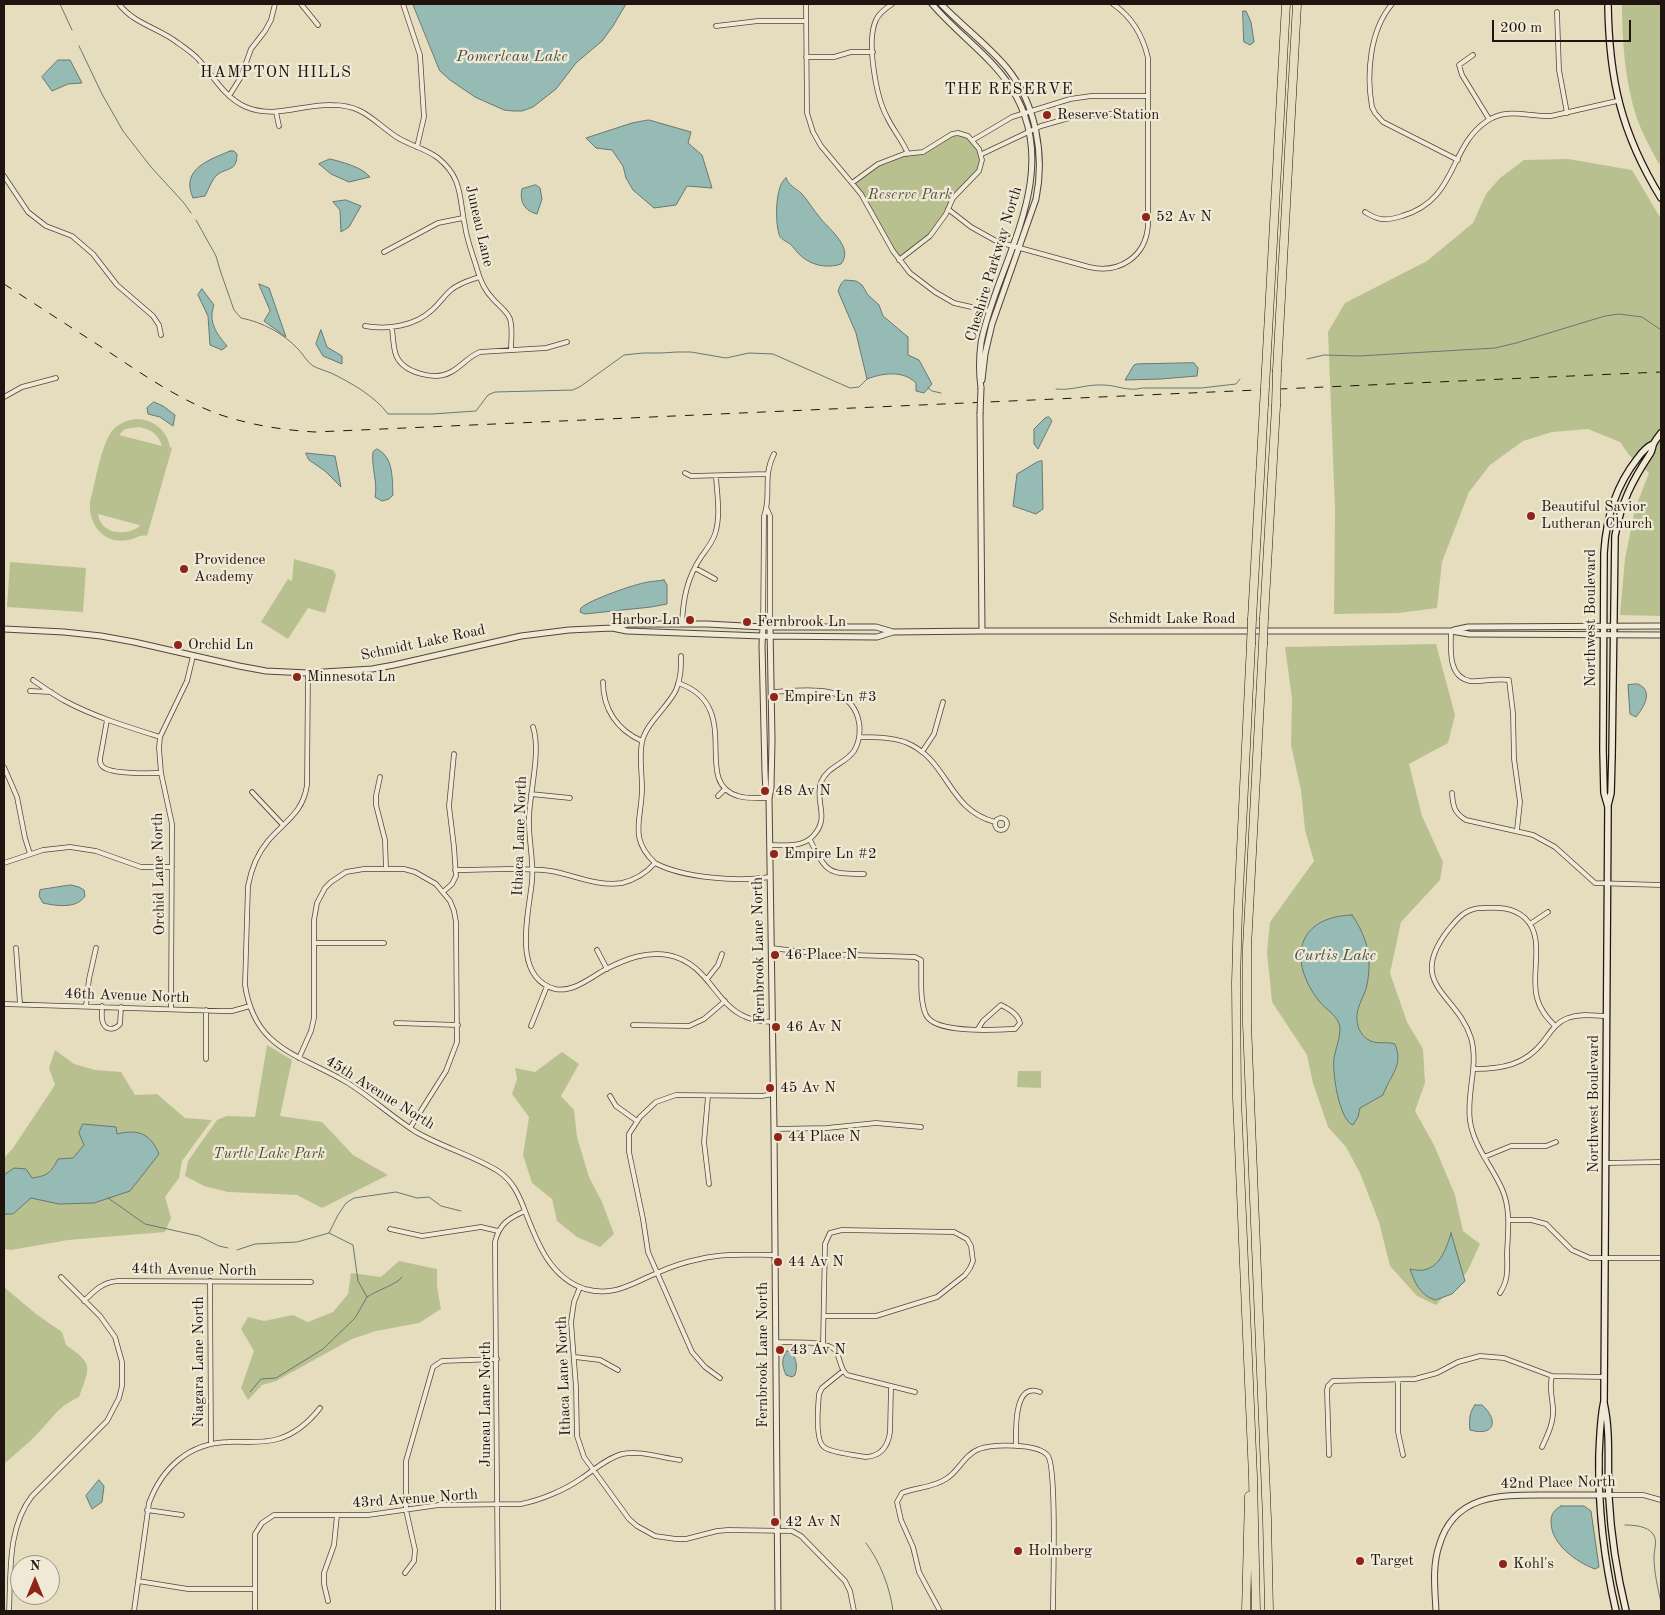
<!DOCTYPE html>
<html>
<head>
<meta charset="utf-8">
<style>
	body { margin:0 }
	#map { position:relative; width:1665px; height:1615px; overflow:hidden; background:#e6ddbf; font-family:"Old Standard TT",serif }
	canvas { display:block }
	.frame { position:absolute; inset:0; border:5px solid #201410; pointer-events:none }
	.north { position:absolute; left:10px; top:1555px; width:50px; height:50px; box-sizing:border-box; background:#efe9d5; border:1px solid #9c9486; border-radius:50%; rotate:0deg; font-size:14px; font-weight:700; line-height:20px; text-align:center; color:#201410 }
	.north::after { content:''; display:block; margin:auto; width:18px; height:22px; background:#8f2418; clip-path:polygon(50% 0,100% 100%,50% 72%,0 100%) }
	.scale { position:absolute; left:1492px; top:20px; width:139px; height:22px; box-sizing:border-box; border:2px solid #201410; border-top:0; padding-left:6px; font-size:15px; line-height:18px; white-space:nowrap; color:#201410; -webkit-text-stroke:4px #efe9d5; paint-order:stroke }
</style>
</head>
<body>
<div id="map">
<canvas width="1665" height="1615"></canvas>
<div class="frame"></div>
<div class="north">N</div>
<div class="scale">200 m</div>
</div>
<script>
const ctx = document.querySelector('canvas').getContext('2d');
ctx.lineJoin = 'round';
function paint(path, color) { ctx.fillStyle = color; ctx.fill(path, 'evenodd'); }
function stroke(path, color, width, dash) { ctx.strokeStyle = color; ctx.lineWidth = width; ctx.lineCap = dash ? 'butt' : 'round'; ctx.setLineDash(dash || []); ctx.stroke(path); }
function drawText(font, color, halo, rows, align = 'center') {
  ctx.font = font + ' "Old Standard TT",serif'; ctx.lineWidth = 4.5; ctx.setLineDash([]); ctx.textBaseline = 'middle'; ctx.strokeStyle = halo; ctx.fillStyle = color; for (const [text, x, y, turn = 0] of rows) {
    ctx.save(); ctx.translate(x, y); ctx.rotate((+turn || 0) * Math.PI / 180); ctx.textAlign = isNaN(turn) ? turn : align; if (halo) ctx.strokeText(text, 0, 0); ctx.fillText(text, 0, 0); ctx.restore();
  }
}
paint(new Path2D(`
	M1622,4H1661V162L1659,164C1651,149 1643,135 1637,119C1625,82 1622,42 1622,4Z
	M952,134L965,135L979,149L982,166L956,195L946,214L930,236L899,260L852,183L866,172L891,158L923,152Z
	M1568,159L1632,170L1661,219V616L1620,615L1625,559L1635,509L1649,473L1629,455L1620,442L1588,429L1552,432L1523,441L1490,465L1469,492L1442,562L1437,608L1399,613L1334,614L1335,509L1328,332L1345,303L1427,261L1473,223L1486,194L1500,178L1524,160Z
	M136,419C153,419 167,430 170,447L172,448L147,536C139,534 136,539 128,540C104,545 88,524 90,502C95,484 101,445 112,431C118,424 126,420 136,419ZM139,427C151,429 158,434 162,446L119,435L125,429ZM98,514L139,525L140,526C126,537 100,534 98,514Z
	M294,559L333,570L336,575L325,613L308,608L288,639L261,622L288,579L292,581Z
	M10,562L86,568L83,612L7,607Z
	M1436,644L1455,715L1448,743L1409,764L1422,816L1443,862L1440,880L1401,922L1390,973L1407,1022L1423,1049L1425,1083L1415,1111L1434,1145L1455,1195L1463,1231L1480,1244L1467,1272L1436,1305L1417,1296L1390,1266L1379,1222L1360,1173L1346,1147L1328,1127L1313,1083L1307,1055L1272,1002L1267,952L1270,922L1314,861L1305,830L1301,790L1291,745L1292,698L1285,647Z
	M267,1045L292,1060L280,1116L322,1122L353,1155L388,1175L322,1208L297,1195L228,1192L204,1186L185,1176L188,1161L217,1120L227,1116L255,1117Z
	M55,1050L74,1064L95,1070L121,1072L135,1095L157,1094L185,1118L212,1120L182,1161L179,1178L165,1197L171,1218L165,1232L68,1240L11,1250L4,1249V1158L13,1148L55,1085L49,1068Z
	M562,1052L579,1064L561,1096L574,1110L577,1137L589,1177L602,1202L614,1234L600,1247L577,1237L557,1221L552,1199L532,1183L523,1155L529,1117L512,1094L517,1079L515,1068L535,1072Z
	M1018,1071H1041V1088L1017,1087Z
	M399,1261L437,1269V1287L441,1309L419,1323L376,1331L352,1339L276,1381L262,1385L248,1400L241,1388L254,1351L241,1329L248,1317L264,1321L293,1315L308,1322L333,1312L348,1294L351,1273L381,1277Z
	M4,1287L36,1314L62,1332L66,1345C94,1364 90,1367 79,1397C57,1407 54,1417 39,1432C28,1444 15,1454 4,1464Z`), '#b8c090');
const water = new Path2D(`
	M413,4H626L613,26L602,41L576,63L556,89L533,107L522,111H513L504,110L475,97L450,80L440,71Z
	M1243,11H1246L1251,22L1254,42L1250,45L1244,42Z
	M58,60H70L82,83L68,84L52,91L42,77Z
	M649,120L691,132L688,143L702,155L712,188L687,186L676,205L654,208L633,190L626,178L623,166L612,150L596,148L586,138L632,123Z
	M230,151H234L237,154C237,172 227,167 217,175C212,179 208,191 205,196L193,198C180,169 209,160 230,151Z
	M330,159C342,162 362,167 370,177L349,182L331,174L319,164Z
	M786,178C788,185 797,189 802,194C809,202 814,211 821,219C830,230 854,248 841,264C826,269 809,265 798,253C795,250 793,246 790,244C786,241 780,239 779,234C775,221 775,185 786,178Z
	M536,185L540,188L542,199L537,214C525,211 519,202 522,189Z
	M346,200L361,206L349,227L341,232L340,210L333,202Z
	M845,280L856,281L862,285L868,295L879,305L883,316L908,337V355L919,360L932,384L924,393L916,391V383C903,370 883,373 867,379L856,333L838,291L841,284Z
	M259,284L269,288L286,337L264,321L270,311Z
	M202,289L214,305C208,322 216,333 227,346L222,350L210,345L208,316L198,295Z
	M321,330L327,347L342,356V364L323,356L316,344Z
	M1194,363L1198,368L1197,376L1161,379L1125,380L1134,365L1137,364Z
	M154,402L163,406L175,415L173,426L160,417L148,414L147,408Z
	M1049,417L1052,421L1038,449L1034,444V429L1045,418Z
	M377,449C394,457 392,479 393,495L389,499L382,501L375,497C378,482 371,467 373,452Z
	M306,453L335,456L341,487L325,471L309,460Z
	M1042,461L1043,509L1036,514L1013,506L1017,474L1037,462Z
	M664,580L667,585V604L651,607L585,614L580,612L581,608C589,600 635,584 648,582C653,581 658,581 664,580Z
	M1638,684C1654,691 1644,707 1636,717L1630,714L1628,685Z
	M71,885L79,887L84,890L85,896C77,909 56,906 43,903L39,896L40,890Z
	M1352,915C1362,929 1370,948 1369,966C1369,973 1368,981 1366,989C1361,1003 1353,1013 1359,1029C1361,1033 1364,1038 1369,1040C1377,1045 1385,1041 1395,1044C1404,1066 1390,1075 1383,1095L1360,1108L1358,1117L1353,1125C1339,1120 1332,1072 1334,1058C1336,1047 1340,1039 1340,1028C1339,1016 1326,1010 1319,1001C1288,961 1295,917 1352,915Z
	M83,1124L116,1127L117,1134C138,1129 150,1133 159,1154L130,1191L94,1203L59,1204L31,1198L13,1214H4V1175L14,1168L26,1169L32,1178C47,1176 51,1173 58,1159L73,1158L84,1145L79,1133Z
	M1451,1233L1465,1281L1452,1294L1435,1300C1420,1295 1415,1283 1410,1269C1436,1276 1445,1254 1451,1233Z
	M787,1351L792,1352C796,1360 798,1366 795,1375L792,1377L786,1375C782,1366 781,1359 787,1351Z
	M1475,1405H1482C1499,1420 1495,1437 1470,1430C1469,1422 1469,1412 1475,1405Z
	M99,1480L104,1486L102,1502L92,1509L86,1496Z
	M1561,1506H1584L1591,1511L1599,1567L1595,1569C1576,1562 1551,1544 1551,1522C1551,1514 1554,1510 1561,1506Z`);
paint(water, '#96bbb4');
stroke(water, '#677872', 1);
stroke(new Path2D(`
	M60,4L72,30
	M79,46L102,94L123,131L151,167L184,203L191,213
	M196,220L216,256L220,270L234,310L241,318C262,322 283,333 298,349C303,354 307,362 313,366C319,369 326,371 331,373C350,382 376,397 388,414H432L476,411L488,395L495,392L573,390L581,386L624,355L643,353H661L677,352H691L726,358L749,353L773,354L850,388L859,387L867,379
	M1307,359L1324,355L1359,356L1495,348L1516,343L1605,316L1619,314L1642,317L1661,330
	M928,388L932,391L941,393
	M1056,389C1072,391 1086,384 1103,385C1116,385 1129,392 1142,388H1201L1236,384L1240,379
	M108,1198L145,1224L199,1236L219,1246L228,1248
	M237,1250L255,1244L297,1242L329,1233L338,1215L346,1203L354,1198L396,1192L417,1198L429,1197L441,1206L461,1211
	M367,1297C375,1291 398,1284 402,1277
	M250,1392L261,1379L276,1378L323,1349L355,1318L367,1297L358,1281L353,1245L329,1233
	M1625,1525C1633,1525 1648,1526 1653,1534C1658,1541 1654,1549 1654,1557C1654,1573 1658,1588 1661,1603
	M866,1543C880,1562 890,1587 893,1611`), '#677872', 1);
const minor = new Path2D(`
	M119,4C134,24 159,28 178,43C185,48 193,53 199,60C213,76 225,98 246,107C275,119 303,104 332,105C363,105 372,120 395,136C408,145 425,148 438,158C463,178 459,198 465,226C467,241 473,255 477,269C480,280 485,291 493,299C499,306 507,311 510,319C513,329 511,340 511,350
	M301,4L318,25
	M403,4L420,55L424,117L417,147
	M806,4L807,113L813,132L821,146L861,194L893,251L910,273L935,292L954,303L989,311
	M892,4C886,8 879,13 876,20C866,41 876,97 887,117C893,130 903,141 908,154
	M1392,4C1370,30 1366,73 1372,107L1375,113L1383,122L1458,160
	M1557,12L1559,70L1567,113
	M716,26L758,21H806
	M1473,55L1459,65L1462,75L1489,119
	M806,57H834L851,52H873
	M229,96L241,77L251,49L265,31L271,20L275,4
	M276,112L279,126
	M973,140L1012,117L1070,99L1091,96H1148
	M982,154L1041,126L1076,116L1088,114H1148
	M4,176L28,212L46,226L72,236L93,254L117,285L153,316L159,325L161,335
	M852,183L878,164L904,154L923,152L952,134L958,133L968,136L979,149L982,160L979,171L953,198L946,214L930,236L899,260
	M948,209L971,227L998,242L1089,267C1119,274 1146,257 1148,225V58C1143,36 1132,17 1113,4
	M1365,212C1379,221 1386,221 1402,216C1458,200 1448,147 1487,121C1507,107 1528,117 1551,116L1617,101
	M384,252L438,223L463,218
	M365,326C388,330 415,326 432,310C439,304 444,296 451,290C459,283 470,280 479,277
	M392,328C393,336 393,347 396,355C403,373 435,381 451,372C462,366 469,356 480,352L546,348L567,342
	M4,397L22,387L56,378
	M685,473L691,476L767,474
	M767,509L770,516V627
	M695,568L715,579
	M682,624C683,599 687,578 701,557C706,550 712,543 715,534C721,516 717,495 716,476
	M763,627L764,516C772,495 762,477 774,454
	M1451,631C1451,647 1447,677 1470,681C1483,682 1496,678 1509,680L1513,713L1514,759L1520,802L1517,830
	M308,673L307,785C303,813 285,821 268,841C257,854 251,870 248,886L245,985C255,1051 300,1054 348,1083C372,1098 392,1117 416,1132C442,1147 472,1155 498,1171C513,1181 519,1195 525,1211C537,1242 550,1278 585,1289C614,1297 631,1284 657,1273C670,1267 685,1262 700,1259C724,1253 750,1255 775,1255
	M33,680C43,687 54,695 65,701C95,717 128,727 160,737
	M603,682C603,709 617,730 642,741
	M678,683C746,706 690,782 738,796C747,799 759,798 769,798
	M30,691L51,692
	M107,720L100,759C100,762 100,764 102,766C110,775 150,773 161,773
	M533,727C541,750 530,792 529,817C528,839 534,859 532,881C529,913 511,977 555,989C573,993 591,977 606,969C626,959 646,951 668,955C709,963 714,1004 746,1017C754,1021 764,1021 772,1022
	M859,737C874,737 890,737 905,742C949,759 947,810 995,822
	M922,752L934,734L943,702
	M4,767L17,797L25,838L30,854
	M380,777L376,796V805L385,840L386,869
	M252,792L283,825
	M1452,793C1453,806 1454,813 1466,820L1533,835L1555,847L1595,883L1661,885
	M531,794L570,798
	M718,796L725,789
	M995 824a6 6 0 1 1 12 0a6 6 0 1 1-12 0Z
	M810,840C827,872 826,874 864,874
	M770,845C784,845 802,848 813,836C831,817 814,802 821,782C828,766 845,764 854,751C860,741 861,728 858,718C848,681 800,691 771,692
	M4,863L43,850L70,847L96,851L141,867H172
	M655,863C628,838 642,819 642,788C642,773 639,756 642,742C646,723 668,707 676,690C681,679 681,667 681,656
	M455,870C487,870 520,867 551,871C574,875 598,887 622,883C635,880 646,873 655,863C683,878 739,882 770,877
	M443,892L452,884L456,876L454,847L449,806L454,754
	M1530,924L1548,912
	M314,943H384
	M16,948L20,1004
	M771,948L822,954L915,957L921,960C922,977 919,999 926,1015C935,1034 996,1030 1015,1029L1020,1023C1018,1014 1009,1009 1001,1005L983,1021L978,1029
	M597,950L607,969
	M707,979L718,965L722,954
	M4,1004L220,1011H232L250,1006
	M86,1006L89,979L96,948
	M102,1006C102,1011 101,1019 103,1023C107,1032 116,1029 120,1024L121,1007
	M171,1008L172,824L161,773L159,748L160,737L187,681L193,656
	M396,1023L458,1025
	M633,1025L689,1026L704,1019L725,1001
	M531,1026L547,986
	M299,1058L311,1031L314,1018V920L317,903L325,888L331,882L346,872L364,869H404L415,872L436,884L450,901L454,911L456,922L457,1042L446,1071L410,1128
	M206,1059V1010
	M1474,1069C1502,1069 1525,1065 1543,1042C1550,1033 1556,1022 1568,1018C1580,1013 1594,1016 1606,1016
	M610,1096L616,1106L637,1121
	M708,1096L704,1142L709,1184
	M774,1129L827,1128L876,1123L921,1127
	M1484,1157L1511,1146H1546L1556,1142
	M1606,1163L1661,1162
	M1508,1220H1531L1546,1224L1572,1250L1590,1258H1661
	M390,1229L422,1236L481,1227L498,1231
	M210,1281L211,1444
	M580,1287L574,1302L571,1322L576,1387L577,1436L584,1457L629,1519L637,1526L655,1536L676,1539H686L717,1531L728,1530L792,1531L801,1536L845,1581L850,1591L854,1611
	M1500,1293C1503,1288 1505,1284 1506,1279C1508,1271 1507,1261 1507,1253C1508,1232 1511,1209 1502,1189C1492,1166 1474,1147 1470,1121C1466,1093 1479,1066 1471,1038C1457,993 1405,985 1449,929C1458,918 1466,908 1482,908C1497,907 1513,907 1525,918C1546,938 1530,973 1537,998C1540,1010 1547,1018 1555,1026
	M84,1301C95,1290 103,1282 118,1281L311,1282
	M776,1342C789,1343 826,1340 835,1350C841,1358 839,1368 847,1375L915,1392
	M823,1344L825,1244L830,1233L842,1230L954,1232L967,1239L971,1246L973,1261L970,1268L965,1275L937,1297L876,1316H824
	M575,1357L600,1360L618,1370
	M843,1371L822,1388L819,1394C818,1405 815,1441 824,1447C831,1453 856,1455 866,1457C881,1456 888,1447 890,1432L891,1386
	M720,1378L705,1367L692,1352L648,1252L643,1219L629,1152V1134L640,1117L656,1102L676,1095L762,1096L773,1094
	M1398,1380V1432L1403,1455
	M1016,1446C1016,1432 1013,1381 1040,1392
	M1542,1447C1548,1434 1554,1422 1553,1408C1552,1396 1549,1387 1552,1376
	M1329,1455L1327,1390L1328,1386L1333,1381L1415,1379L1437,1373L1458,1362L1480,1356L1504,1358L1552,1376L1604,1377
	M1609,1495H1643L1661,1500
	M147,1510L182,1515
	M405,1573L414,1561L415,1550L406,1510V1461L433,1367L442,1361L497,1359
	M138,1581L188,1589H255
	M328,1601L324,1584V1573L334,1545L337,1515
	M9,1611C11,1574 7,1528 32,1496L107,1421L119,1398L122,1386V1362L115,1337L100,1316L61,1277
	M134,1611L149,1503C162,1468 189,1443 228,1442C245,1441 262,1444 278,1439C295,1434 309,1422 320,1408
	M255,1611V1534L262,1523L274,1515H368L439,1505L521,1504C541,1500 565,1490 582,1478C594,1470 607,1458 622,1454C640,1450 662,1458 680,1460
	M498,1611L495,1242C499,1224 509,1218 525,1211
	M940,1611L919,1572L913,1547L901,1520L897,1502L902,1493C917,1487 932,1488 946,1479C959,1471 964,1455 979,1449C993,1444 1039,1443 1048,1456C1057,1469 1053,1587 1053,1611`);
const tertiary = new Path2D(`
	M932,4C959,36 996,59 1016,96C1052,162 1019,228 996,292C990,309 984,326 981,343C979,358 979,373 981,388
	M941,4C962,26 987,44 1007,68C1036,104 1045,155 1036,199L992,324L985,354L982,380
	M980,414L982,631
	M763,627L762,645L765,772L766,793L769,798
	M770,627L772,740L771,788L769,798L774,1129L778,1611
	M612,628L627,631L762,636L877,637L893,632L982,631H1451L1469,634L1661,635
	M4,629L64,632L101,636L134,642L239,666L266,671L308,673L372,669L394,665L521,636L569,630L612,628L628,624H707L763,627H876L893,632
	M1454,630L1468,627L1661,626
	M1436,1611C1435,1590 1432,1567 1439,1546C1454,1493 1502,1495 1547,1495C1568,1495 1588,1495 1609,1495`);
const secondary = new Path2D(`
	M1608,4C1609,79 1621,133 1661,198
	M1608,805L1611,793L1612,756L1615,536C1621,503 1632,481 1650,454C1653,450 1652,446 1654,443C1656,439 1659,436 1661,433
	M1604,1403C1611,1434 1607,1466 1609,1498C1611,1536 1617,1574 1626,1611
	M1616,1611C1604,1560 1598,1507 1599,1454C1600,1436 1600,1419 1604,1401L1608,807L1604,793L1603,750L1604,553C1606,519 1615,487 1637,459C1642,452 1646,447 1653,444`);
const motorway = new Path2D(`
	M1266,369L1286,4
	M1277,370L1297,4
	M1264,618L1276,406
	M1252,619L1264,405
	M1251,644L1238,910L1236,983L1237,1098L1253,1477L1256,1611
	M1263,644L1247,947V1024L1267,1519L1269,1611
	M1246,1611L1249,1496`);
stroke(minor, '#52463c', 5.5);
stroke(tertiary, '#52463c', 7);
stroke(secondary, '#201410', 8);
stroke(motorway, '#201410', 9);
stroke(minor, '#efe9d5', 4);
stroke(tertiary, '#efe9d5', 5);
stroke(secondary, '#efe9d5', 5.5);
stroke(motorway, '#e6ddbf', 8);
stroke(new Path2D(`
	M4,284C38,306 72,328 106,350C142,374 178,399 218,414C250,425 282,430 315,432L1661,372`), '#201410', 1, [9, 9]);
const tertiaryBridge = new Path2D(`
	M980,414L981,388`);
const motorwayBridge = new Path2D(`
	M1264,405L1266,369
	M1276,406L1277,370
	M1251,644L1252,619
	M1263,644L1264,618`);
stroke(tertiaryBridge, '#52463c', 7, []);
stroke(motorwayBridge, '#201410', 9, []);
stroke(tertiaryBridge, '#efe9d5', 5);
stroke(motorwayBridge, '#e6ddbf', 8);
for (const [x, y, r, color] of [
	[1047,115,5,"#8f2418"],
	[1146,217,5,"#8f2418"],
	[1531,516,5,"#8f2418"],
	[184,569,5,"#8f2418"],
	[690,620,5,"#8f2418"],
	[747,622,5,"#8f2418"],
	[178,645,5,"#8f2418"],
	[297,677,5,"#8f2418"],
	[774,697,5,"#8f2418"],
	[765,791,5,"#8f2418"],
	[774,854,5,"#8f2418"],
	[775,955,5,"#8f2418"],
	[776,1027,5,"#8f2418"],
	[770,1088,5,"#8f2418"],
	[778,1137,5,"#8f2418"],
	[778,1262,5,"#8f2418"],
	[780,1350,5,"#8f2418"],
	[775,1522,5,"#8f2418"],
	[1018,1551,5,"#8f2418"],
	[1360,1561,5,"#8f2418"],
	[1503,1564,5,"#8f2418"]
]) { const dot = new Path2D(); dot.arc(x, y, r, 0, 2 * Math.PI); ctx.fillStyle = color; ctx.fill(dot); stroke(dot, '#efe9d5', 2); }
drawText('15px', '#201410', '#efe9d5', [
	["Reserve Station",1057,115],
	["52 Av N",1156,217],
	["Beautiful Savior",1541,507],
	["Lutheran Church",1541,524],
	["Providence",194,560],
	["Academy",194,577],
	["Harbor Ln",680,620,"right"],
	["Fernbrook Ln",757,622],
	["Orchid Ln",188,645],
	["Minnesota Ln",307,677],
	["Empire Ln #3",784,697],
	["48 Av N",775,791],
	["Empire Ln #2",784,854],
	["46 Place N",785,955],
	["46 Av N",786,1027],
	["45 Av N",780,1088],
	["44 Place N",788,1137],
	["44 Av N",788,1262],
	["43 Av N",790,1350],
	["42 Av N",785,1522],
	["Holmberg",1028,1551],
	["Target",1370,1561],
	["Kohl's",1513,1564]
], 'left');
drawText('italic 15px', '#55503d', '#efe9d5', [
	["Reserve Park",910,195],
	["Turtle Lake Park",269,1154]
]);
drawText('15px', '#201410', '#efe9d5', [
	["Juneau Lane",479,226,77],
	["Cheshire Parkway North",994,264,-73],
	["Northwest Boulevard",1591,618,-90],
	["Schmidt Lake Road",1172,619],
	["Schmidt Lake Road",423,643,-12],
	["Ithaca Lane North",520,836,-88],
	["Orchid Lane North",159,874,-91],
	["Fernbrook Lane North",759,950,-91],
	["46th Avenue North",127,996,2],
	["45th Avenue North",380,1093,32],
	["Northwest Boulevard",1594,1104,-90],
	["44th Avenue North",194,1270,1],
	["Fernbrook Lane North",763,1355,-90],
	["Niagara Lane North",199,1362,-90],
	["Ithaca Lane North",564,1376,-92],
	["Juneau Lane North",486,1404,-90],
	["42nd Place North",1558,1483,-1],
	["43rd Avenue North",415,1499,-4]
]);
drawText('italic 16px', '#494e49', '#efe9d5', [
	["Pomerleau Lake",512,57],
	["Curtis Lake",1335,956]
]);
ctx.letterSpacing = '1px';
drawText('16px', '#201410', '#efe9d5', [
	["HAMPTON HILLS",276,73],
	["THE RESERVE",1009,90]
]);
ctx.letterSpacing = '0px';
</script>
</body>
</html>
